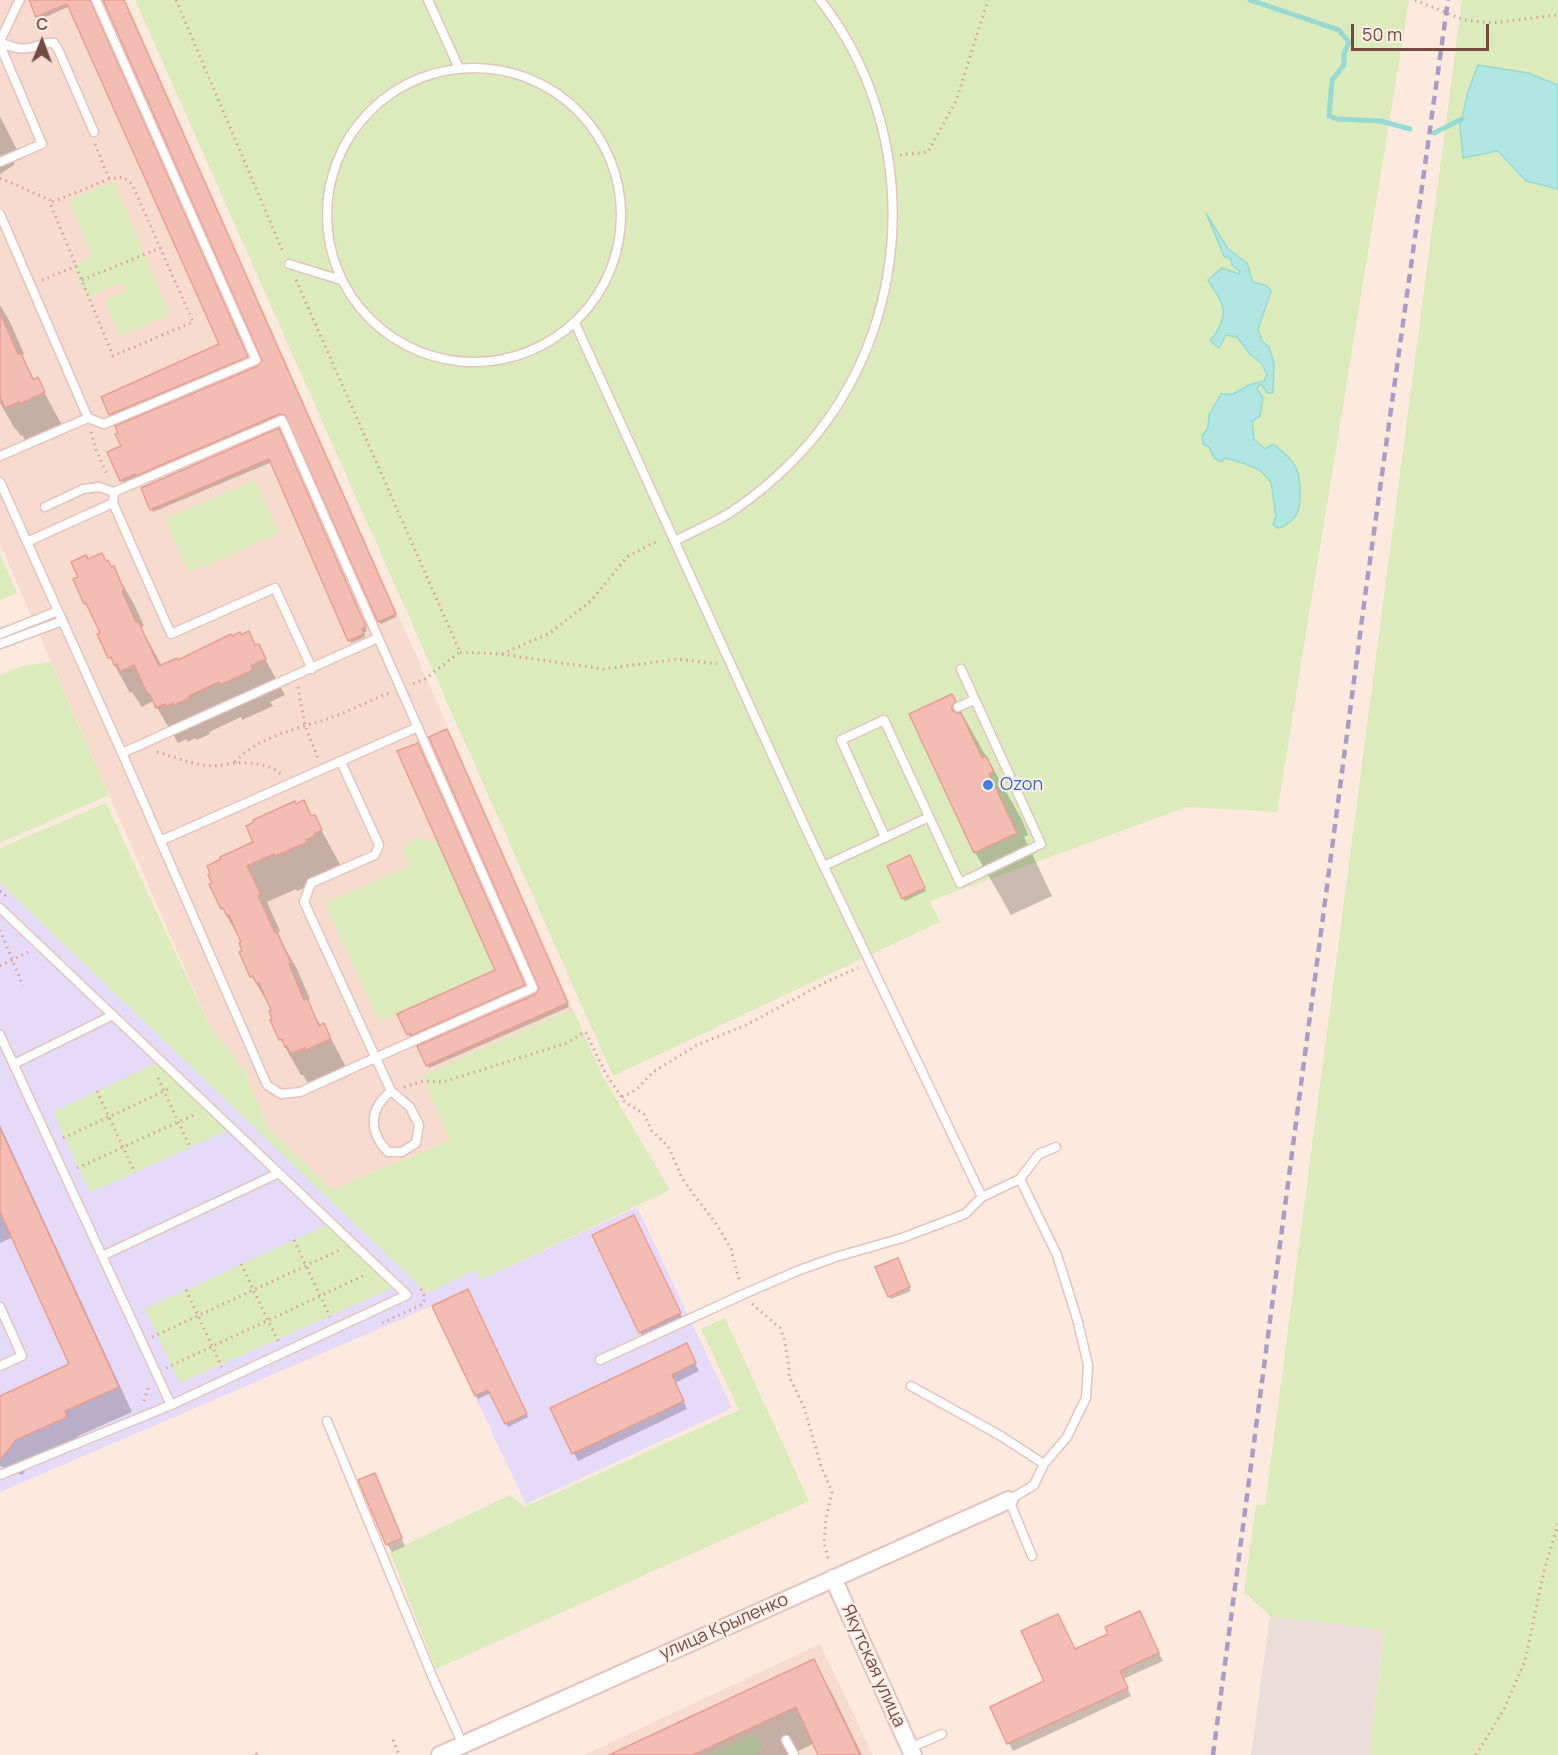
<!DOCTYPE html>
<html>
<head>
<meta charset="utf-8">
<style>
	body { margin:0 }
	#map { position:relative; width:1558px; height:1755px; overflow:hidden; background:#fde9dd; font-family:Manrope,sans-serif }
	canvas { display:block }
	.north { position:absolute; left:12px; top:12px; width:60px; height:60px; -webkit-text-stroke:4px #ffeee4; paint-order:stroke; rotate:1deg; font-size:16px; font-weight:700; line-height:24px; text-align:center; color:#744a45 }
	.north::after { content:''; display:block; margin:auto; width:21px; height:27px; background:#744a45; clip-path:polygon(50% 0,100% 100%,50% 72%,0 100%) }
	.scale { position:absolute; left:1351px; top:24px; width:138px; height:27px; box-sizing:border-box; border:3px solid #744a45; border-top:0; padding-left:8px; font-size:18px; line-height:21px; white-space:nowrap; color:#744a45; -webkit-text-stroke:4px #ffeee4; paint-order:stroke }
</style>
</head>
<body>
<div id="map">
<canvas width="1558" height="1755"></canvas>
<div class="north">С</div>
<div class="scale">50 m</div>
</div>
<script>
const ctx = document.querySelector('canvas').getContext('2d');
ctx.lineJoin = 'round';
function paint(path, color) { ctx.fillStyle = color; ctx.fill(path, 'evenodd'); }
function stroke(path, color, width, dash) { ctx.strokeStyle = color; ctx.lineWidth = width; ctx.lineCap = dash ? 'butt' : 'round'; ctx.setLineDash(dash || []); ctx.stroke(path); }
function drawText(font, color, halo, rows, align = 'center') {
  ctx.font = font + ' Manrope,sans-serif'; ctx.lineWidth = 4.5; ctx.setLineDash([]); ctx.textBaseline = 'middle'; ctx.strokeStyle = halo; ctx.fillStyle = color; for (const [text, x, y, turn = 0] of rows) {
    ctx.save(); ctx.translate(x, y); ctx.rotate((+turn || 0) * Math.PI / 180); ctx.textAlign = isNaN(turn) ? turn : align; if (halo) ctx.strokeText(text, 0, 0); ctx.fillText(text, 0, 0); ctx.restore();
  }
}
paint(new Path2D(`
	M0,0H126L602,1075L332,1190L267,1127L245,1070L211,1029L0,544Z
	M820,1644L873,1755H584Z`), '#f7dbce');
paint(new Path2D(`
	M1270,1616L1385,1629L1369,1755H1251Z`), '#ebdeda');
paint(new Path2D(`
	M0,883L427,1292L476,1270L481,1280L637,1207L732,1408L526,1504L432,1306L0,1492Z`), '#e6daf9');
paint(new Path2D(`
	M135,0H1409L1277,812L1187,807L930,901L940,922L613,1076Z
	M1462,0H1558V85L1528,73L1498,151L1526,181L1558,189V1755H1369L1385,1630L1270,1616L1244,1592L1256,1505H1265Z
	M114,181L170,315L120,336L105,300L126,291L122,283L87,297L73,265L93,256L69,200Z
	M255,480L279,533L189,573L165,519Z
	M0,554L17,593L0,600Z
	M51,662L109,795L0,843V675L22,666Z
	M106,803L211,1029L245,1070L267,1127L332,1190L450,1140L422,1076L573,1009L602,1075L670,1190L481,1280L476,1270L427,1293L0,883V848Z
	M419,838L432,842L437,841L495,970L379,1022L325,903L411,865L405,858L404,848L410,841Z
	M161,1061L232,1128L135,1173L90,1192L53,1112Z
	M331,1223L397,1286L180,1383L145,1309Z
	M725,1318L809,1501L436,1669L390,1552L510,1495L525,1507L739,1410L701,1329Z
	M755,1734L763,1751L754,1755H709Z`), '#dbebbc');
const water = new Path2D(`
	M1478,65L1528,73L1558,85V189L1526,181L1498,151L1463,158L1460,126L1468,92Z
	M1206,213L1228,249L1247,263L1253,282L1267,286L1271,291L1258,329L1262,341L1269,347L1274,363L1273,393H1267L1262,385H1259L1257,389L1263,398L1260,416L1252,421L1254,439L1265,449L1273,444C1283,452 1294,460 1298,473C1300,479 1301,504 1298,511C1296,518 1285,527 1278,528L1273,525L1276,516L1271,482L1261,471L1243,463L1225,458L1222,462L1214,458L1209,447L1203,444L1202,436L1208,428L1209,415L1221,394H1233L1249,385L1264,381L1267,374L1262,364L1250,354L1237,337L1226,335L1219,348L1210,341C1231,315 1225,306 1208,280L1222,268L1239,274L1240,271L1232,265L1231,259L1224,256Z`);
paint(water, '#b1e7e2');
stroke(water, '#97dad3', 1.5);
paint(new Path2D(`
	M30,0H92L91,7L248,360L113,417L111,414L221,345L70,6L39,20Z
	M105,0H123L396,617L381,624L379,621L288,418L282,417L139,478L138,477L123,483L122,480L259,367L264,362Z
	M0,117L22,159L14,162L15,164L0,174Z
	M0,305L10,322L24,354L22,355L28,369L35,380L37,379L64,429L27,443L22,435L21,436L16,429H15L0,403Z
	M280,433L367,631L363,633L365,637L351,643L272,462L153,512L152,509Z
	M88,561L112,569L113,568L134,604L144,626L141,627L146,637L162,666L177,662L232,638L240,637L248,633L256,647L258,646L285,695L270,702L273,706L242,720L241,717L209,732L210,734L196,740L195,738L188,742L186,739L178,743L153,701L142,707L132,692L130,693L110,657L102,633L85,603L80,578Z
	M952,696L1022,820L1028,835L1024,837L1052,896L1011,915L975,852L911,715Z
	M448,734L569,1007L429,1068L427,1065L537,995L541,988Z
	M419,748L525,988L415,1037L414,1035L410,1037L408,1034L497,971Z
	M303,802L312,818L314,817L341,866L327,878L297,891L296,889L267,902L280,931L278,933L285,948L297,969L310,999L308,1000L314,1014L321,1026L324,1025L350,1075L328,1085L327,1083L313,1089L308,1081L307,1082L303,1075H301L281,1040L272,1021V1011L252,976L241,953L244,951L242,943L222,908L255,843L296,806Z
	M909,857L926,891L905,901L889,867Z
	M0,1125L132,1412L78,1436L80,1442L29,1465L22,1475L0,1466V1397L71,1365L13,1237L0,1243Z
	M638,1224L684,1321L644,1340L640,1332Z
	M899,1263L911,1291L891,1299L889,1296Z
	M467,1291L528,1417L508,1427L491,1393L478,1399L434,1307Z
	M690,1353L699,1371L675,1383L687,1409L578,1461L552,1409Z
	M378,1483L405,1546L392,1552L387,1544Z
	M1144,1620L1163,1661L1123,1679L1131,1696L1013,1751L1009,1743L1046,1682L1075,1651Z
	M814,1661L834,1697L862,1755H820L815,1743L790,1755H612Z`), '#0003');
stroke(new Path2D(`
	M1250,0L1339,30L1349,42L1344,54V65L1332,80L1329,116L1337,119L1381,121L1410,129
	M1434,133L1462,119`), '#97dad3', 5);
const building = new Path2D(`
	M29,0H90L248,357L109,415L101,397L219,344L67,4L36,17Z
	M103,0H124L396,614L378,622L285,415L279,414L136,476L135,474L120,481L107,452L121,446L115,434L118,433L115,426L258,366L262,360Z
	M0,313L18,354L21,353L33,380L38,377L45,392L20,404L19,402L5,408L0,397Z
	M279,428L366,627L362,629L364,634L348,641L269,459L150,510L141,488Z
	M102,553L106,561L108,560L111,567L114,566L124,590L122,591L136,622L138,621L159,666L177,658L178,660L231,634L232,636L240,632L241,635L249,631L255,645L259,644L266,659L251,666L253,670L220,685L219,682L189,696L190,698L174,705L173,703L166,707L165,704L156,708L150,694L148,695L134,665L120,672L117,664L114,665L111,657L108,658L97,634L100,633L86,603L84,604L73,579L78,577L71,562L86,555L88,559Z
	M952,694L956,701L952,706V710L957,713H961L982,758L986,756L994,771L989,774L1017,833L974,853L909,714Z
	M447,729L568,1003L426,1066L417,1046L536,994L539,988L429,737Z
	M418,743L525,985L412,1035L411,1033L407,1035L397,1014L495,970L397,751Z
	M304,800L311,816L315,815L322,830L314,834L315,836L306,840L308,842L275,856L274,854L247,866L261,895L258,896L275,933L277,932L291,963L289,964L304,1000L307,998L319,1026L324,1023L331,1039L306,1050L305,1048L291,1054L287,1046L285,1047L282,1039L279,1040L270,1020L272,1019L269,1011L271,1010L259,983L257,984L253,976L250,977L239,952L242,951L239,943L241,942L229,915L227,916L223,908L221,909L209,884L212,883L208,875L210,874L207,866L221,859L220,857L253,842L246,826L254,822L253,820L295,801L296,804Z
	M910,855L925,888L902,899L887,866Z
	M0,1128L119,1387L65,1411L67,1417L16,1440L0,1460V1396L69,1364L0,1212Z
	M634,1215L681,1313L639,1333L592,1235Z
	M898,1258L910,1287L888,1297L875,1267Z
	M468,1289L527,1414L505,1424L488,1390L475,1396L432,1306Z
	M687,1343L696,1363L672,1375L684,1401L572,1454L550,1408Z
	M375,1473L402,1538L386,1545L358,1480Z
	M1140,1611L1159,1653L1120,1671L1128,1688L1007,1744L990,1707L1044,1681L1021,1631L1058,1614L1075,1649L1108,1634L1105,1627Z
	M814,1659L860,1755H818L796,1707L693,1755H609Z`);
paint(building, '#f4bdb3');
stroke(building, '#e89e93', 1.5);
const lane = new Path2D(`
	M428,0L459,68
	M0,40C8,27 12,13 20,0
	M0,42C11,47 22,51 34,47C42,45 46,42 54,43L58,49L94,132
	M0,45L42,144L0,162
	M327 215a147 147 0 1 1 294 0a147 147 0 1 1-294 0Z
	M0,214L88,418
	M289,264L341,280
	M575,323L806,829L982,1197
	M0,456L88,418L104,424L256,360L96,0
	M0,482L122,753L267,1085L281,1094L300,1092L375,1058L533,988L282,420L114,492L113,503
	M45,507L83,489L99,487L114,492
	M675,541C692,532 711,524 728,514C759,494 793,464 816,435C916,311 919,126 820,0
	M27,542L113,503L171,634L275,588L312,669
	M0,634L58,611
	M0,644L62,621
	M958,707L974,700
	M122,753L378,638
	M341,762L379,845L375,855L311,883L304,902L391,1091L410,1107L419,1125L416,1143L402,1152H388C368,1131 369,1109 391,1091
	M885,837L841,740L884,720L960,883L1041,844L961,669
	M160,841L418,727
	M824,866L929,817
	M0,908L407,1295L171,1405
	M0,1035L171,1405L0,1475
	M14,1064L113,1015
	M1020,1179L1057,1255L1078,1322L1088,1365L1086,1398L1067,1437L1044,1464L1034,1485L1009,1500L1032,1556
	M102,1256L279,1173
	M0,1307L22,1356L0,1366
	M600,1360L744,1294L797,1271L836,1257L902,1238L965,1214L982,1197L1020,1179L1039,1154L1056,1147
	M911,1386L1001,1436L1044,1464
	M327,1421L433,1678L463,1745
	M786,1740L794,1755
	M910,1748L942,1734`);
const street = new Path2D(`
	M833,1578L913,1755
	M440,1755L1009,1500`);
stroke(lane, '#e3c4bc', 11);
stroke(street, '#e3c4bc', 20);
stroke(new Path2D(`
	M176,0L283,252
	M1415,0L1464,20L1492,23L1558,15
	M95,144L109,179
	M900,155L928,152L956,101L988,0
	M0,178L50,200V203L113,356L193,322L132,184L123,177L109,179L50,203
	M42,280L76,266
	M82,280L160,248
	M296,280L460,652L425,679L412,684
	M91,432L96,450L108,477
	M460,652L500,654L603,669L678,659L717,664
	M502,654L550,633L591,601L627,557L653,543L660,542
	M298,687L305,726L318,758
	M157,752C175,757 193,765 212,766C220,766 228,763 236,763C250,762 270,764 281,774
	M235,762C259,735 300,729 333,717C352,710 370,700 389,693
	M0,891L6,896
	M0,930L23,986
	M0,966L28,952
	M158,1078L190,1147
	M404,1087L424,1081L443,1082L567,1043L584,1032L586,1033L606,1074L625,1102L644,1114L652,1131L668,1146L682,1178L697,1199L717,1225L731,1249L740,1283
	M97,1091L135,1173
	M622,1097L636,1090L653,1072L697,1045L746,1025L828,981L858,968
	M63,1138L171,1088
	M77,1168L196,1114
	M294,1240L330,1317
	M241,1264L278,1341
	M186,1290L222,1367
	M752,1304L780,1328L784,1338L789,1366V1376L804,1407L821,1466L832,1492L826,1519L824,1543L829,1562
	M382,1323L423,1304L425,1297L419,1286
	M152,1337L342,1249
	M166,1368L367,1274
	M144,1401L148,1388
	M393,1740L399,1755
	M256,1753L257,1755
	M753,1755L774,1746
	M1476,1755L1504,1709L1525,1661L1544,1571L1558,1524`), '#d8a097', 3, [1.5, 4.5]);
stroke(lane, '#fff', 8);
stroke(street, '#fff', 16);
stroke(new Path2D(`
	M1213,1755L1366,589L1448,0`), '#a99dc6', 4.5, [9, 6]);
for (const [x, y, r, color] of [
	[988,785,6,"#3f7fe0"]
]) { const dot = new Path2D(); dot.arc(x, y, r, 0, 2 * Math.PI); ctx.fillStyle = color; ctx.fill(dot); stroke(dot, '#ffeee4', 2); }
drawText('18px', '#366cbe', '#ffeee4', [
	["Ozon",1000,785]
], 'left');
drawText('18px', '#744a45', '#ffeee4', [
	["улица Крыленко",724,1627,-24],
	["Якутская улица",873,1666,66]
]);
</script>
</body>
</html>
